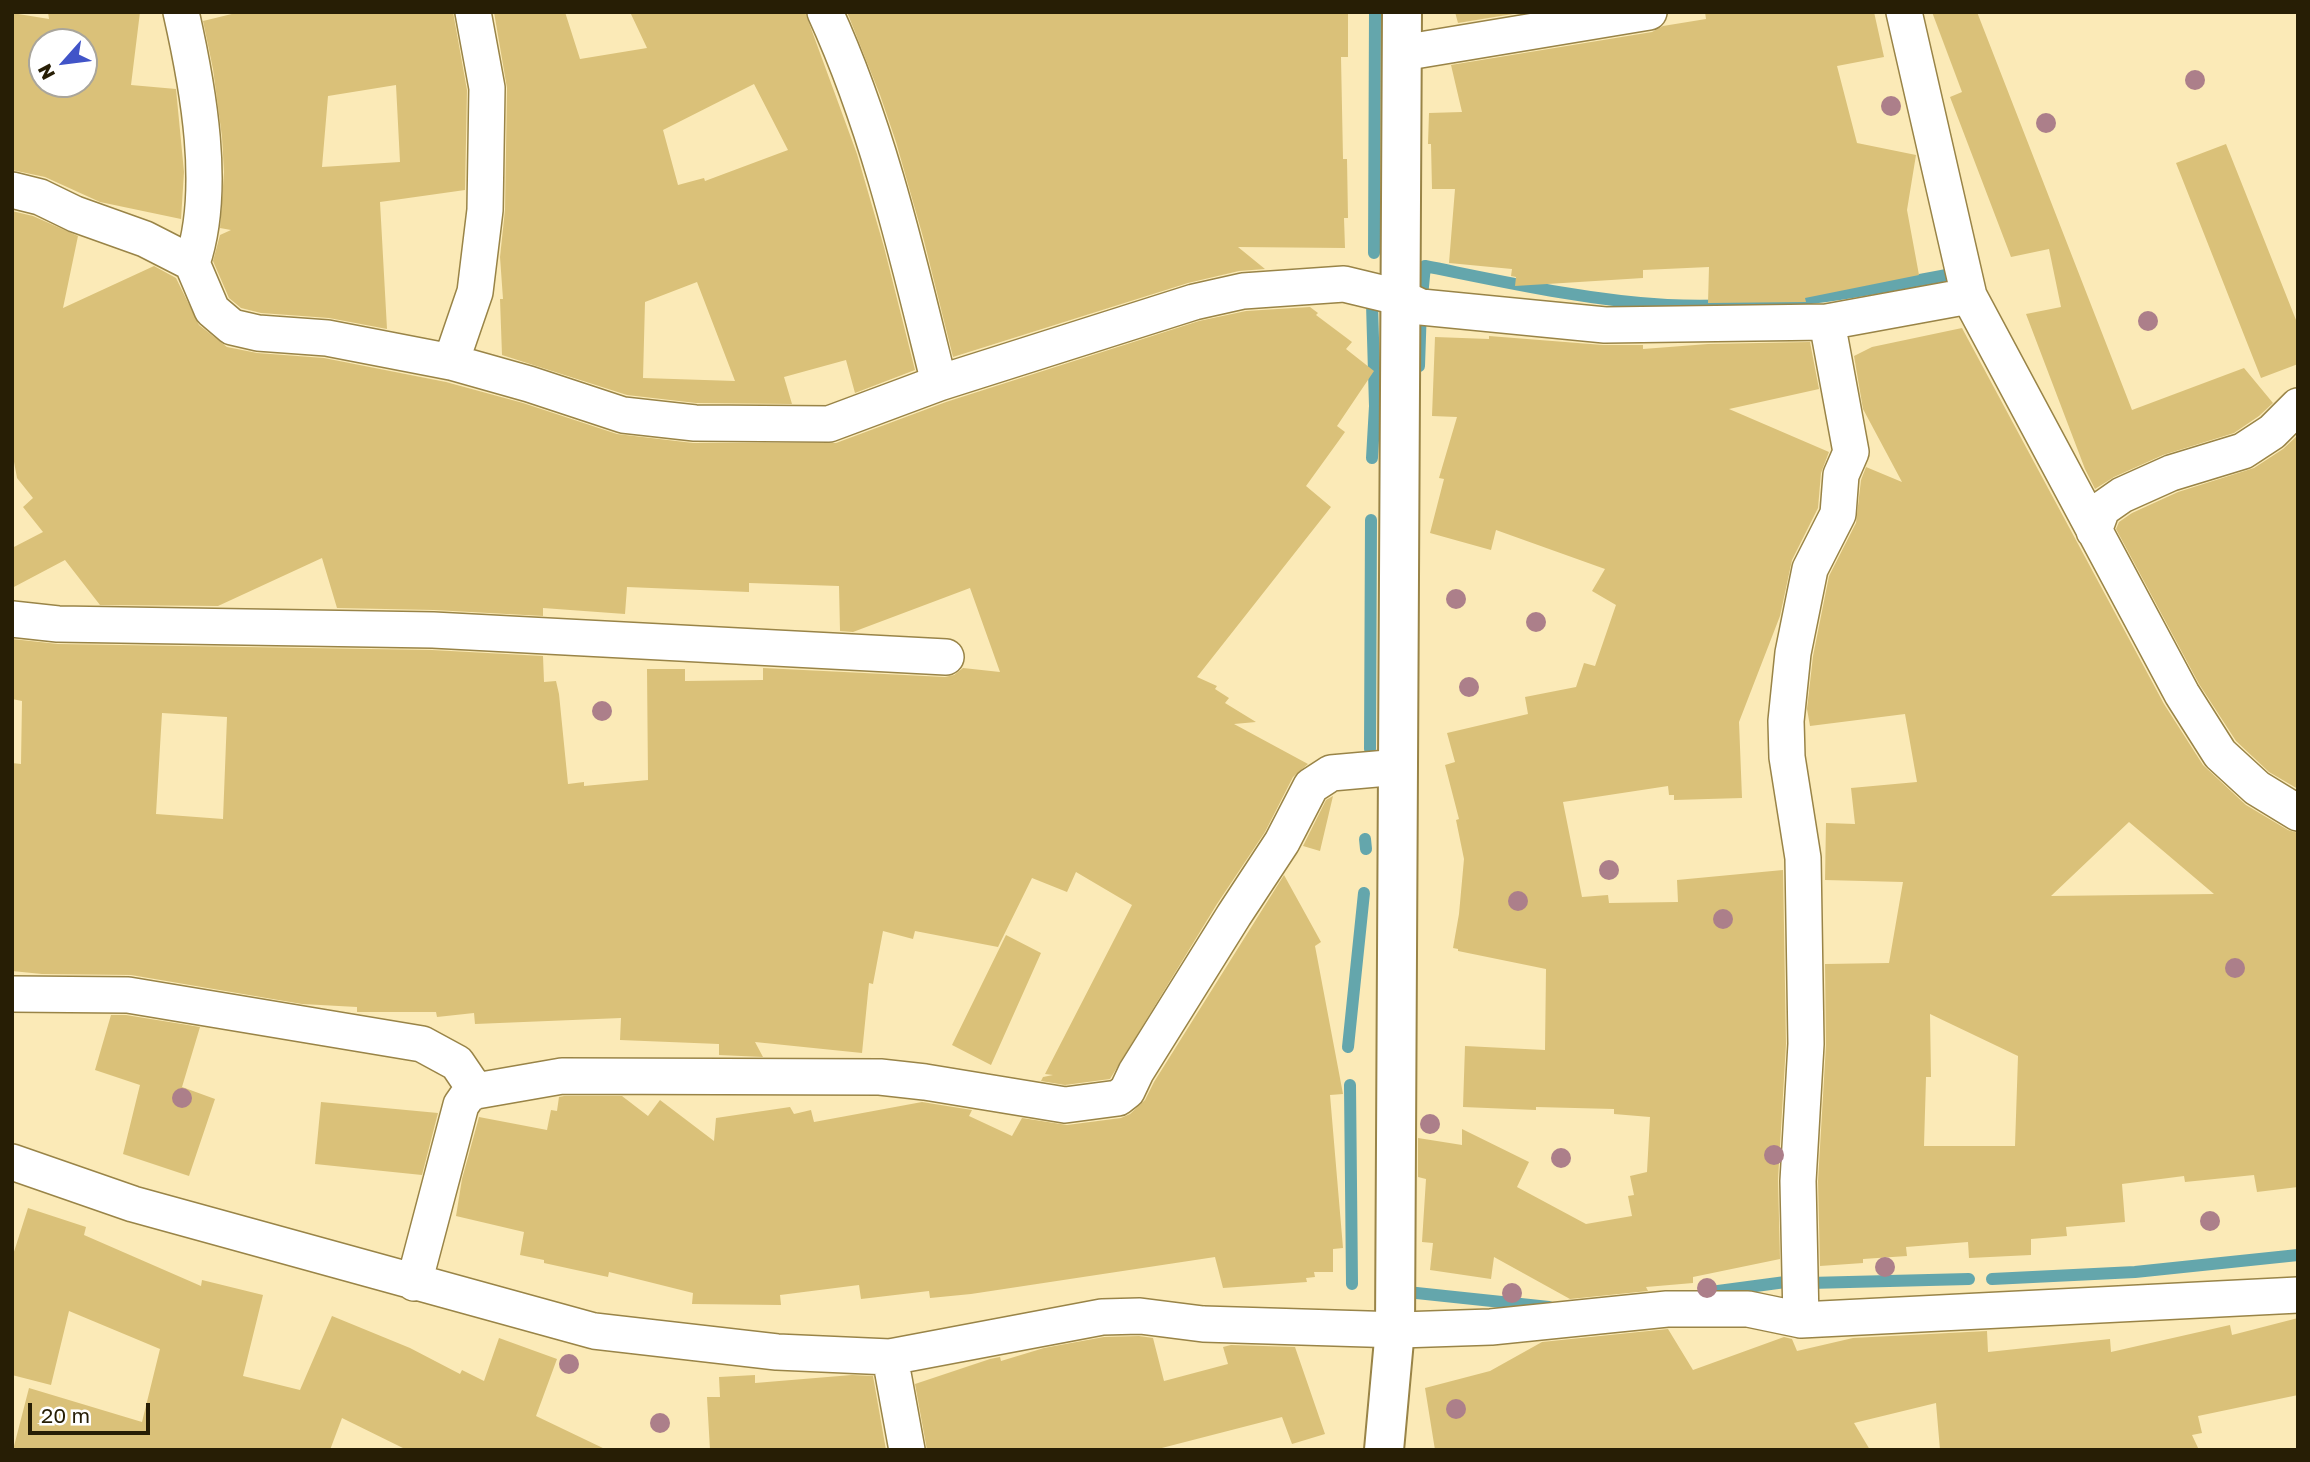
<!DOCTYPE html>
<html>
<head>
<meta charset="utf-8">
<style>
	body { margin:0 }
	#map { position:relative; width:2310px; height:1462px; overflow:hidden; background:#fbeab7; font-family:"Golos Text",sans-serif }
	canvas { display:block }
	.frame { position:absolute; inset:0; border:14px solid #271e05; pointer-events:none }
	.north { position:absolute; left:28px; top:28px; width:70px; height:70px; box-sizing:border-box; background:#fff; border:2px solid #a9a59b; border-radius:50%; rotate:242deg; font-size:19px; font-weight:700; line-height:28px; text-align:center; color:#271e05 }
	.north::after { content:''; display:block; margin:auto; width:24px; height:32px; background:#4154c8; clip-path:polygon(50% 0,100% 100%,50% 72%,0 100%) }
	.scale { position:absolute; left:28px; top:1403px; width:122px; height:32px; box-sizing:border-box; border:4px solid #271e05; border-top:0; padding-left:9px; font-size:21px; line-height:24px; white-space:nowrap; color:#271e05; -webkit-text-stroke:5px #fff; paint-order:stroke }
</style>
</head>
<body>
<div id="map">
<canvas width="2310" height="1462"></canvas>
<div class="frame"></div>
<div class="north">N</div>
<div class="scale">20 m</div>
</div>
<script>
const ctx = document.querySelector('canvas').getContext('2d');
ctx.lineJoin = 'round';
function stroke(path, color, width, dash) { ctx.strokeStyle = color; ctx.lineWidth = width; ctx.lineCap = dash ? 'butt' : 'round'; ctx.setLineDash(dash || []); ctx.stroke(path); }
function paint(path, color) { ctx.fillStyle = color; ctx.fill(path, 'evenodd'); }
stroke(new Path2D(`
	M1374,253L1375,12
	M1419,366L1421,307L1425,266C1505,282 1585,300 1667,305C1763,310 1858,292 1952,274L1950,264
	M1372,458L1375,406L1372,304
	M1370,749L1371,520
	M1365,839L1366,849
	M1348,1047L1364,893
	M1350,1085L1352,1284
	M1992,1279L2135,1272L2298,1255
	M1809,1283L1969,1279
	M1407,1292L1549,1307
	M1703,1293L1793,1281`), '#64a6ac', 12);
paint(new Path2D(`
	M48,12H140L131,85L176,89L184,172L181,219L100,202L45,177L12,170V13L49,19ZM42,42H84V84H42Z
	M240,12H453L467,90L465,190L380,202L387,329L329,318L261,313L241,308L229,298L213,261L220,235L231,230L220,228L224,172L222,137L213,69L203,21ZM396,85L400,162L322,167L328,96Z
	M494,12H565L580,59L647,48L630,12H805L857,154L884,247L915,370L855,393L846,360L784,377L792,404L696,403L627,395L502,355L500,299H503L500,257L505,210L507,88ZM754,84L788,150L705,181L704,178L678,185L663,130ZM697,282L735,381L643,378L645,302Z
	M847,12H1348V57H1341L1343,159H1347L1348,218H1344L1345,248L1238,247L1265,269L1239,271L1188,283L953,357L923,237L896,142L880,95Z
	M1455,12H1525L1458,23Z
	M1705,12H1874L1884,57L1837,66L1857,143L1916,155L1907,210L1919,275L1805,298L1806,302L1708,303L1709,267L1643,270V278L1515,286L1516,277L1511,276L1512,269L1449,263L1455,189H1432L1431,144H1428L1429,113L1462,112L1451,65L1652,32L1663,26L1706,19Z
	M1932,12H1977L2132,410L2244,368L2273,403L2259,416L2234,433L2163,455L2114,477L2095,489L2085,469L2026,314L2061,307L2049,249L2011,257L1950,97L1962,92Z
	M2226,144L2298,325V364L2261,378L2176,163Z
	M12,211L33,216L78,236L63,308L154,266L176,278L199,325L227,347L257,353L324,358L446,382L523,403L617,434L693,443H836L946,402L1199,321L1246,311L1310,307L1318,313L1316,315L1352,342L1346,349L1374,371L1337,426L1345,432L1306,486L1331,507L1197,677L1217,686L1215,689L1229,698L1225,703L1256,722L1234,724L1308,764L1293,777L1265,832L1217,904L1110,1079L1065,1085L1041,1081L1043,1077L1053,1075L1045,1074L1132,905L1076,872L1067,892L1032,878L998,947L915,931L913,939L883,931L873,984L869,983L862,1053L755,1042L763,1057L719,1055V1044L620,1040L621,1018L475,1024L474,1013L437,1017L436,1012H357V1007L302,1004L131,975L42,974L12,971V763L21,764L22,701L12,699V639L58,644L432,650L543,656L544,682L556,681L559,694L568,784L584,782V786L648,780L647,669H685V681L763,680V668L945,677L954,675L963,668L1000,672L970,588L853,632L840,631L839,586L749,583V592L627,587L625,614L543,608V616L434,610L337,608L322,558L218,606L100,605L65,560L12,588V548L43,532L23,507L33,498L17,478L12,451ZM162,713L227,717L223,819L156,814Z
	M1962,328L2164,704L2203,765L2246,805L2288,830L2298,833V1187L2257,1192L2254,1175L2185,1182L2184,1176L2122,1184L2125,1222L2066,1227L2067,1236L2031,1239V1255L1969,1258L1968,1242L1906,1247L1907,1256L1863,1259V1263L1820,1266L1818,1181L1826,1045L1825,964L1889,963L1903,882L1825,880L1826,823L1855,824L1851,788L1917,782L1905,714L1810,726L1807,709L1813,656L1829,576L1856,523L1861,480L1866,467L1902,482L1863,409L1854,356L1872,347ZM2129,822L2214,894L2051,896ZM1930,1014L2018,1056L2015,1146H1924L1926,1077H1931Z
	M1489,336L1603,345H1643V349L1708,344L1810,342L1819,389L1729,409L1829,452L1821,473L1818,508L1792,560L1780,616L1739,722L1742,798L1674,800V795H1669L1668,786L1563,802L1582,897L1608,895L1609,903L1678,902L1677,880L1783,870L1786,1044L1778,1180L1780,1259L1693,1277V1283L1646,1287L1648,1291L1570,1299L1494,1257L1491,1279L1430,1270L1433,1243L1422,1242L1426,1179L1418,1177V1138L1462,1145V1129L1529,1162L1517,1187L1586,1224L1632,1216L1628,1196L1634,1195L1630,1176L1647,1172L1650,1117L1614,1114V1109L1536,1107V1110L1463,1107L1465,1046L1545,1050L1546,969L1458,951V949L1453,948L1459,914L1464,859L1456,820L1459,819L1445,765L1455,762L1447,733L1528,714L1525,697L1576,687L1584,663L1595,666L1616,605L1592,591L1605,569L1496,530L1491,550L1430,533L1444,479L1439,478L1457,417L1432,416L1435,337L1489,339Z
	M2298,435V789L2269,772L2236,741L2199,684L2116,529L2119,522L2132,513L2178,492L2254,468L2283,449Z
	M1333,796L1320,851L1303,846L1326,800Z
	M1284,875L1321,942L1315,946L1343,1094L1330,1095L1343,1248L1333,1249V1272H1314L1315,1277L1306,1278L1307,1282L1223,1288L1215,1257L971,1294L930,1298L929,1291L861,1299L859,1285L780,1295L781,1305L692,1304L693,1293L609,1272L608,1277L544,1263V1260L520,1255L524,1232L456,1216L462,1179L479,1117L547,1130L551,1110L557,1111L559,1097L564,1096H622L648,1116L660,1100L714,1141L716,1118L790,1107L794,1114L811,1110L814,1122L922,1102L972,1110L969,1116L1012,1136L1022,1118L1067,1125L1121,1118L1130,1114L1145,1100L1154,1082Z
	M1006,935L1041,953L991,1065L952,1045Z
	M111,1015H126L200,1027L182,1087L215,1099L189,1176L123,1154L140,1085L95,1070Z
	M321,1102L438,1113L422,1175L315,1164Z
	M28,1208L86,1227L84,1235L201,1286L202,1280L263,1295L243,1376L300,1390L332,1316L410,1348L460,1374L462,1370L484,1381L499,1338L557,1359L536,1416L607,1450H407L342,1418L330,1450H13L29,1388L142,1422L160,1349L69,1311L51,1385L12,1375V1258Z
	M2298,1318V1395L2198,1416L2202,1433L2192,1435L2199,1450H1940L1936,1403L1854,1423L1870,1450H1435L1425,1388L1490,1371L1542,1342L1668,1329L1693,1370L1784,1337L1792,1339L1797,1351L1853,1338L1987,1331L1988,1352L2110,1339L2111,1352L2230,1325L2232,1335Z
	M1139,1336L1153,1338L1164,1381L1228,1364L1223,1347L1231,1345L1295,1347L1325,1434L1292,1444L1282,1417L1154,1450H927L915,1384L990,1359L1000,1357L1001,1361L1044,1348L1104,1337Z
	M755,1375V1383L852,1375L873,1376L886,1450H710L707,1397H720L719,1377Z`), '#dac179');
const street = new Path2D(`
	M181,12C198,87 217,190 192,263
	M825,12C879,130 908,258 939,383
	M1904,12L1969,296L2182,694L2220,754L2257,788L2298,813
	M1402,53L1649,12
	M12,190L40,197L75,214L145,239L192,263L212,310L232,327L258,333L327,338L451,362L529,384L623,415L695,423L829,424L939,383L1194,302L1243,291L1344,284L1402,298L1421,307L1605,325L1827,322L1969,296
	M451,362L475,292L485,210L487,88L473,12
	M2094,531L2102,509L2122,495L2171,473L2243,451L2272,432L2298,406
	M12,619L58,624L433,630L946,657
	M12,994L128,995L422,1044L457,1063L476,1091
	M12,1162L133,1204L594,1331L777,1352L890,1357L1102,1317L1140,1316L1203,1324L1400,1330L1491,1327L1667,1309H1748L1801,1320L2298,1295
	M414,1283L461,1105L468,1095L476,1091L562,1076L880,1077L925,1082L1065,1105L1118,1098L1127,1091L1136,1072L1234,915L1282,842L1311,786L1331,773L1399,767
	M1801,1320L1798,1181L1806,1044L1803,858L1787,757L1786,721L1793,653L1810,569L1838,514L1841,475L1851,452L1827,322
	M890,1357L907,1450`);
const secondary = new Path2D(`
	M1384,1450L1395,1329L1402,12`);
stroke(street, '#998447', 38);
stroke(secondary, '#998447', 42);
stroke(street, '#fff', 35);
stroke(secondary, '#fff', 38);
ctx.fillStyle = '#ac7f8a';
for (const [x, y] of [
	[2195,80],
	[1891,106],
	[2046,123],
	[2148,321],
	[1456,599],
	[1536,622],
	[1469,687],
	[602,711],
	[1609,870],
	[1518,901],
	[1723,919],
	[2235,968],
	[182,1098],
	[1430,1124],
	[1774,1155],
	[1561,1158],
	[2210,1221],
	[1885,1267],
	[1707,1288],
	[1512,1293],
	[569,1364],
	[1456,1409],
	[660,1423]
]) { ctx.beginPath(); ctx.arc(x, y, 10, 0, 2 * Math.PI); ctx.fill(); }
</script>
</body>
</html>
